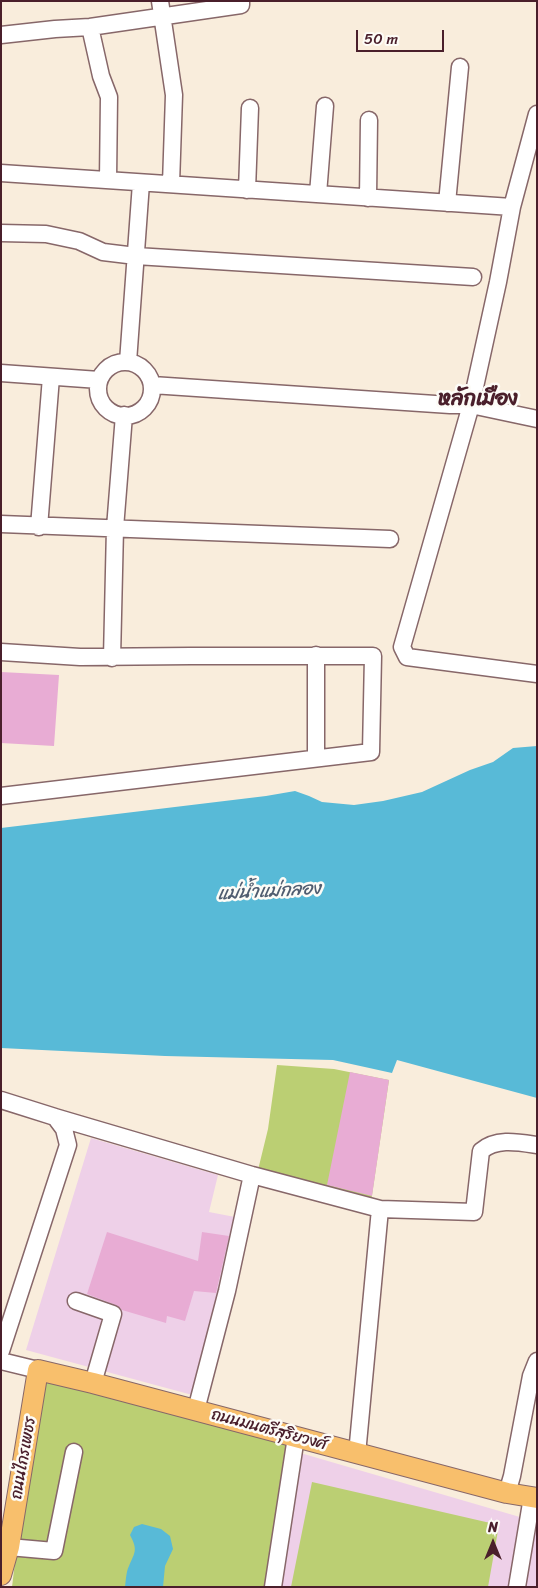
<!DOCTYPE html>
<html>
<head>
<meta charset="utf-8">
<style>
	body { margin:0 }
	#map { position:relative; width:538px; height:1588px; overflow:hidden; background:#f9eddc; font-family:Sriracha,sans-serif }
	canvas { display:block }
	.frame { position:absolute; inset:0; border:2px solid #4a1f2b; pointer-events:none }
	.north { position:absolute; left:468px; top:1518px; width:50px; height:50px; -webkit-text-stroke:4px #fdfcf7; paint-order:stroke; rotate:0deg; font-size:14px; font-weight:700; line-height:20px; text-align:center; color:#4a1f2b }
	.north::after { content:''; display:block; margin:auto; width:18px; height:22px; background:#4a1f2b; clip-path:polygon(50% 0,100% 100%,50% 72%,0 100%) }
	.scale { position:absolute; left:356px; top:30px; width:88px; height:22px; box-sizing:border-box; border:2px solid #4a1f2b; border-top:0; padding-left:6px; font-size:15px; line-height:18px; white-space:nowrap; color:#4a1f2b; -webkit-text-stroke:4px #fdfcf7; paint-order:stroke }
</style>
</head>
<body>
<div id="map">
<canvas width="538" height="1588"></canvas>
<div class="frame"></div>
<div class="north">N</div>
<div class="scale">50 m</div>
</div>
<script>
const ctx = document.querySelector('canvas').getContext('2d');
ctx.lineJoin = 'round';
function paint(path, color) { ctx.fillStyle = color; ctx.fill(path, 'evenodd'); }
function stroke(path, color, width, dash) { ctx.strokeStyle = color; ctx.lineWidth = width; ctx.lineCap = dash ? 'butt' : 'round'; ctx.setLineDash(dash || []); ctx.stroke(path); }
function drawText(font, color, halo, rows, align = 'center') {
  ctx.font = font + ' Sriracha,"Playpen Sans Thai",sans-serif'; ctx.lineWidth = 5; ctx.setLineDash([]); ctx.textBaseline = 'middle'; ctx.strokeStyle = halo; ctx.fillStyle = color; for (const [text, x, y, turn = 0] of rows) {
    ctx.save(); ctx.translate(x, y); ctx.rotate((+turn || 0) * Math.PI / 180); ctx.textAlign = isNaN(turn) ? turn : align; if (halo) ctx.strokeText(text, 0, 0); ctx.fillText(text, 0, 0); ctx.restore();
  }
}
paint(new Path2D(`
	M91,1138L218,1175L209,1212L235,1217L196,1396L26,1350Z
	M297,1452L537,1522V1587H265Z`), '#eed0e8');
paint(new Path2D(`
	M277,1065L334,1069L389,1080L371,1202L258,1170L268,1129Z
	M38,1370L317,1443L297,1452L265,1587H12Z
	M312,1482L499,1525L488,1587H291Z`), '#bbcf73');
paint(new Path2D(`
	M537,746V1098L397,1060L392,1073L333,1060L165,1056L1,1048V828L266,796L295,791L309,796L322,802L354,805L383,801L422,792L470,770L493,762L513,748Z
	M142,1524L161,1529L170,1536L173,1549L165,1566L163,1587H125C126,1580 126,1572 129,1566C135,1552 138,1550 130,1535L134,1527Z`), '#58bad7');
paint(new Path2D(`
	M1,672L59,675L54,746L1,743Z
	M350,1072L389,1080L372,1196L327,1185Z
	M107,1232L198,1261L202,1232L229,1236L216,1293L194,1291L185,1321L167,1316L166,1323L122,1310L116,1305L87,1294Z`), '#e8acd4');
const minor = new Path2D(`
	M160,1L174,95L171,184
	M90,27L101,76L109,97L108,180
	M1,35L55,29L90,27L241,5V1
	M537,114L512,207L498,282L471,405L402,647L407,657L537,674
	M1,173L512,207
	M247,190L250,108
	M318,194L325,106
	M368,198L369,120
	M447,203L460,67
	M1,233L46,234L79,241L103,252L136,256L473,277
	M128,362L141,183
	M98 389a27 27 0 1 1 54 0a27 27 0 1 1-54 0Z
	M1,373L99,380
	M152,385L450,405H471L537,419
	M1,524L390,539
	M39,527L51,377
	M1,652L80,657L191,656H373L371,752L1,796
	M316,655V758
	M112,658L115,528L124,415
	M1,1100L55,1117L64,1129L68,1145L1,1351
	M55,1117L252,1175L380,1209L357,1454
	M380,1209L474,1212L481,1151C496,1138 517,1142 537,1145
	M76,1301L113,1314L93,1383
	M1,1361L38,1370
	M196,1410L227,1291L252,1175
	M507,1493L512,1476L531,1376L537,1361
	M9,1547L54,1551L74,1452
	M273,1587L296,1437
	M517,1587L532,1497`);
const major = new Path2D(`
	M1,1575L9,1547L38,1370L93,1383L507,1493L537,1498`);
stroke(minor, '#876769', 19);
stroke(major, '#876769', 22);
stroke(minor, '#fff', 16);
stroke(major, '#f8bf6c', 20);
drawText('16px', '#4a1f2b', '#fdfcf7', [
	["ถนนมนตรีสุริยวงศ์",269,1430,15],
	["ถนนไกรเพชร",24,1458,-80]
]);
drawText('italic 18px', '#505d70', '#fdfcf7', [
	["แม่น้ำแม่กลอง",269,892,-3]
]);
drawText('bold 21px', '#4a1f2b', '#fdfcf7', [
	["หลักเมือง",478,400]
]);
</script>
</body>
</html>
